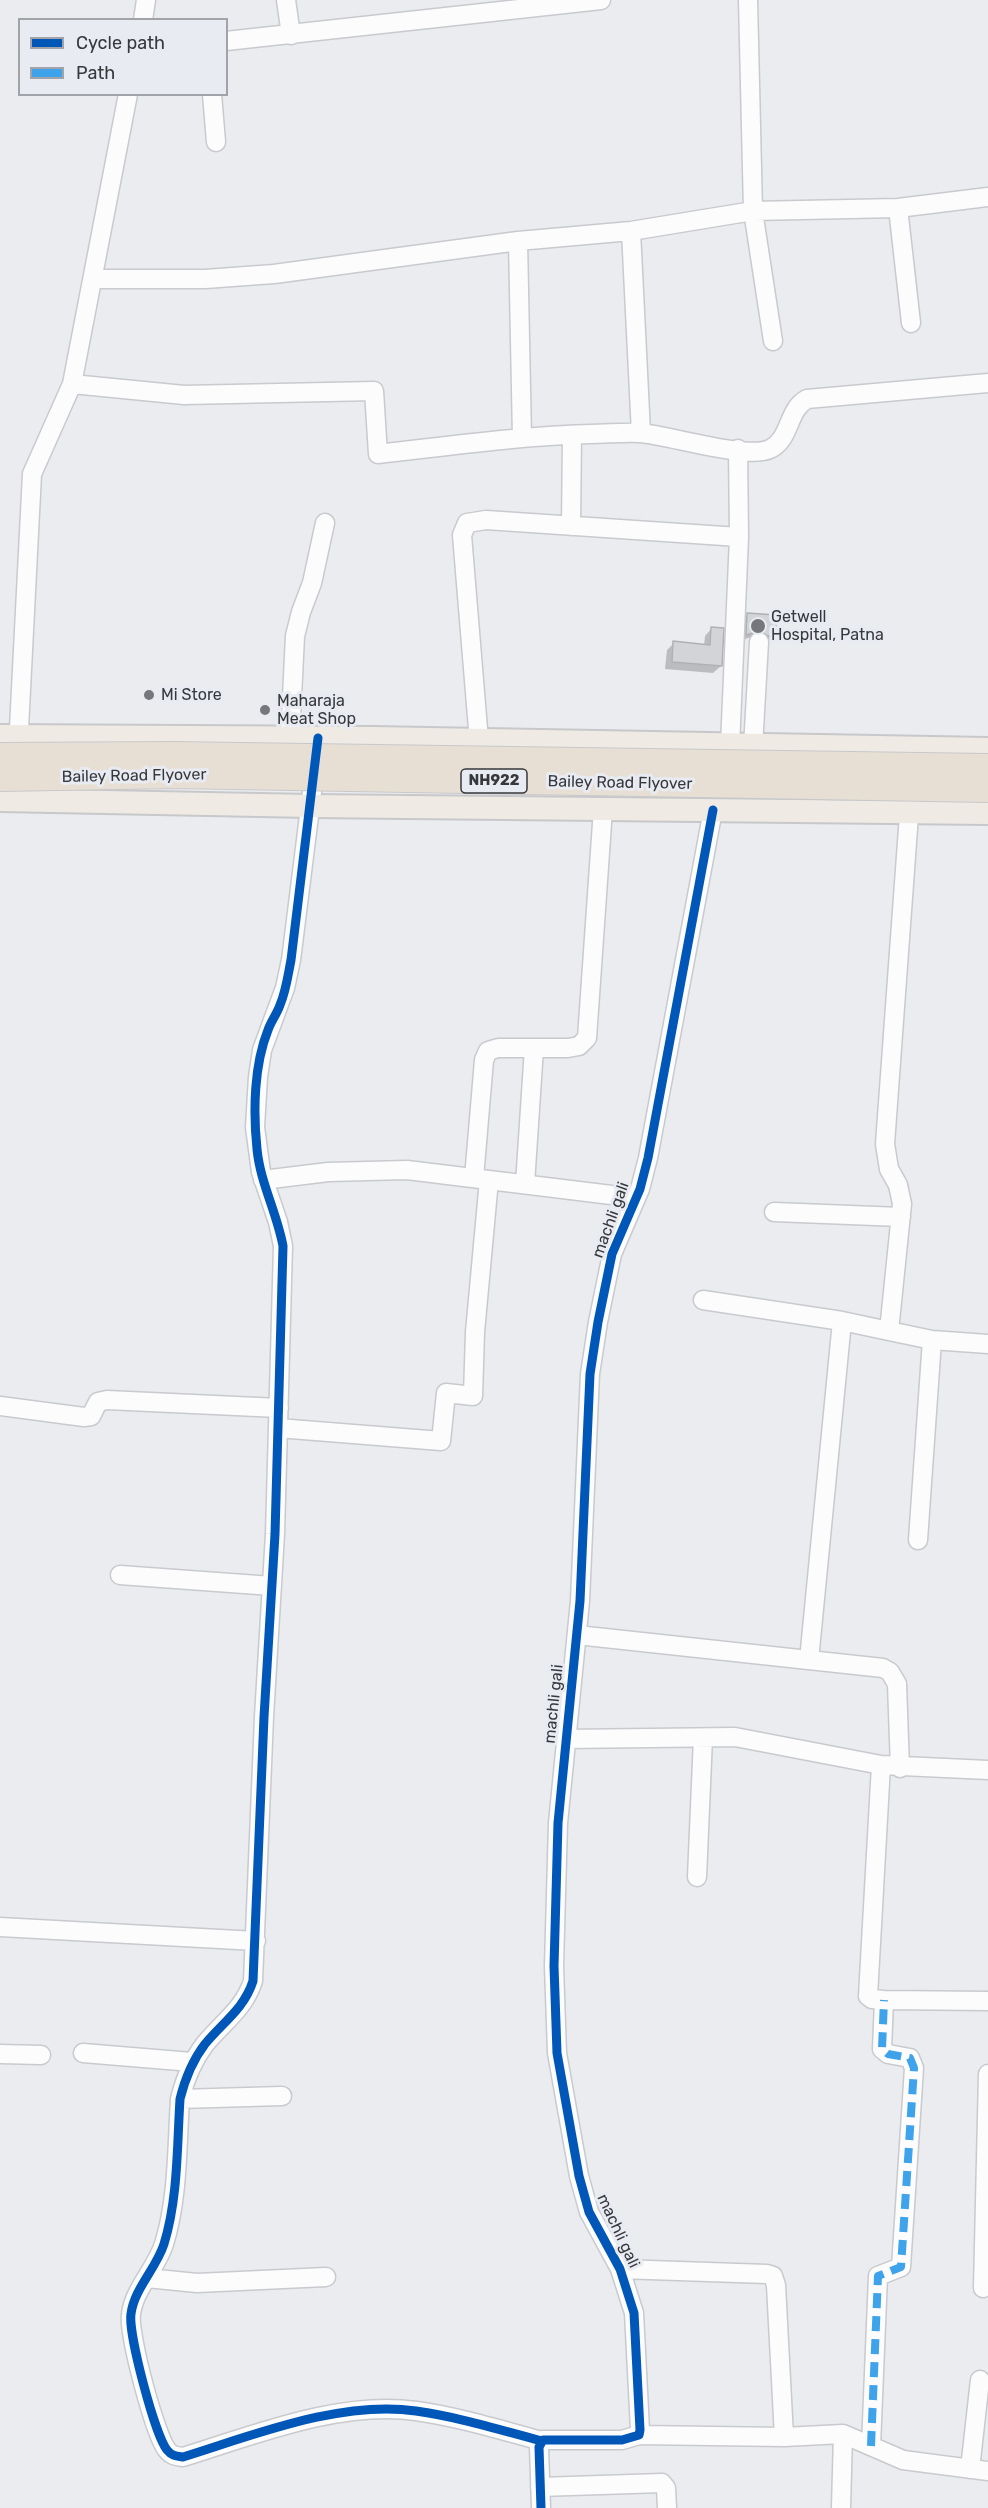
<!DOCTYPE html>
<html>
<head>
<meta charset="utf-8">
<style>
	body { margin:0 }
	#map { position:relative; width:988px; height:2508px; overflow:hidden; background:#eaecf0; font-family:Rubik,sans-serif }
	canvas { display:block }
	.legend { position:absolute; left:18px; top:18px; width:210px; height:78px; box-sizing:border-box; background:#e8ebf2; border:2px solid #a1a3a9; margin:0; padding:8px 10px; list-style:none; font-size:18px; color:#37383b }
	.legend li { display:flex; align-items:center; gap:12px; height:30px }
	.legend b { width:30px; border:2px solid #a1a3a9 }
</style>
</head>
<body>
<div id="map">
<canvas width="988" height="2508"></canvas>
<ul class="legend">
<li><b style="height:8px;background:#0057b8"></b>Cycle path</li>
<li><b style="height:8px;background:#3fa3ec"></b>Path</li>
</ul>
</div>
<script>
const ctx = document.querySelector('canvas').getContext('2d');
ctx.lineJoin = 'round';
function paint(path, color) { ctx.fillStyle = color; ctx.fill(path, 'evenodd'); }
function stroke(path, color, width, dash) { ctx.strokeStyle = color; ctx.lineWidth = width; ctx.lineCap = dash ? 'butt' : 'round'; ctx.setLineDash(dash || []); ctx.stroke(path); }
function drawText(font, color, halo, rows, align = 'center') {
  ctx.font = font + ' Rubik,sans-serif'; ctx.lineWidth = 6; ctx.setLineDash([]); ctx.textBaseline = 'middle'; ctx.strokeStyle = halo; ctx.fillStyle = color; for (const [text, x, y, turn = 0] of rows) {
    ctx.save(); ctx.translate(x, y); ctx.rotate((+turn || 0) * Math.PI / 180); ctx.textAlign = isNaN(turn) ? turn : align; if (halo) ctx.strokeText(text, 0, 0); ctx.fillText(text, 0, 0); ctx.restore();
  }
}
paint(new Path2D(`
	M748,615L774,636L767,643H760L751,637L740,641V622Z
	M712,628L721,666L713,673L665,669L667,650L674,643L704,646L705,636Z`), '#0003');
const building = new Path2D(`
	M747,613L777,615L775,636H768L759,631L746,635Z
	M711,627L724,628L722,666L672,662L673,641L710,645Z`);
paint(building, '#d3d4d7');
stroke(building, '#b0b1b4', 1.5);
const minor = new Path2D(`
	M286,0L291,35
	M748,0L753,211L773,341
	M143,20L146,0
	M226,41L601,0
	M128,94L72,384L184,395L374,391L378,454C448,446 519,436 590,434C607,434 624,432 640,433C669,435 747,460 770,449C791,439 787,410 807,399L988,383
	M212,94L216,142
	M898,208L911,323
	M631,231L641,433
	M93,279H205L274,274L518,241
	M522,438L518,241L631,231L753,211L898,208L988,197
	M738,449L739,537
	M571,526L572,435
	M290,738L295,636L301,612L312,583L325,523
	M479,741L462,535L467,523L486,520L739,537L730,746
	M753,747L759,642
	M18,748L32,474L72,384
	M315,768L291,960L285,988L262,1050L258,1077L255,1127L261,1172L278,1222L283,1246L275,1534L264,1717L253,1981C244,2009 223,2022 205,2044C192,2061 185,2079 180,2099C177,2147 178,2199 164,2244C156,2269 134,2289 131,2314C128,2334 155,2435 167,2450C172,2456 176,2456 183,2457C254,2435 341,2400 416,2411C459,2417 500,2430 542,2441
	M910,801L885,1144L889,1169L898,1185L902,1204L889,1331L932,1340L988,1344
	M474,1178L484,1060L488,1051L498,1048H568L579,1046L587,1038L603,809
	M263,1180L328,1172L407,1170L636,1198
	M525,1184L534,1048
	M774,1212L901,1217
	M703,1300L842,1321L889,1331
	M0,1406L84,1417L91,1416L98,1402L107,1400L279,1408
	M278,1428L441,1441L446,1393L473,1396L475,1332L489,1180
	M918,1540L932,1340
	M120,1575L272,1586
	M577,1635L883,1668L890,1672L897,1684L900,1768
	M809,1660L842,1321
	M565,1739L735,1737L881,1765L988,1770
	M881,1765L868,1996L872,1999L884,2000L988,2001
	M697,1877L703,1738
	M0,1927L256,1941
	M83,2053L192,2062
	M0,2054L41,2055
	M180,2099L282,2096
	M620,2269L767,2274L773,2276L776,2285L784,2437
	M147,2278L197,2283L326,2277
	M983,2288L988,2074
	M639,2435L784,2437L843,2434L903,2460L988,2471
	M871,2446L878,2276L901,2267L914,2068L910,2058L888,2054L882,2049L884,2000
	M970,2469L980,2380
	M540,2487L662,2483L666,2488L667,2508
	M541,2508L539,2447L543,2440H622L639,2435L640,2430L634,2313L620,2269L589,2212L579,2176L557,2053L554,1966L558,1823L580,1601L590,1374L598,1322L612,1254L640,1189L648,1158L713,810
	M841,2508L843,2434`);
const major = new Path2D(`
	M0,736L373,738L988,749
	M0,800L311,806L988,813`);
stroke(minor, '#c8cacd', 21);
stroke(major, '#c8c8cb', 26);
stroke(minor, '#fcfcfd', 18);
stroke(major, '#efebe4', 22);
const highwayBridge = new Path2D(`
	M0,756L174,755L988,767
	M0,778L175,775L988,789`);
stroke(highwayBridge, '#c8c8cb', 28, []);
stroke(highwayBridge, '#e7dfd3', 26);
stroke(new Path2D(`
	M871,2446L878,2276L901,2267L914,2068L910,2058L888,2054L882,2049L884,2000`), '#3fa3ec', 8, [15, 8]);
stroke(new Path2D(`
	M318,738L291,960C288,975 286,991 280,1005C277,1014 271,1021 268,1030C254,1065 253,1111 257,1149C260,1182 277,1213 283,1246L275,1534L264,1717L253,1981C244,2009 223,2022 205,2044C192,2061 185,2079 180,2099C177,2147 178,2199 164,2244C156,2269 134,2289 131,2314C128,2334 155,2435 167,2450C172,2456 176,2456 183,2457C254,2435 341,2400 416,2411C459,2417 500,2430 542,2441
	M541,2508L539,2447L543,2440H622L639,2435L640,2430L634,2313L620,2269L589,2212L579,2176L557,2053L554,1966L558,1823L580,1601L590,1374L598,1322L612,1254L640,1189L648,1158L713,810`), '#0057b8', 9);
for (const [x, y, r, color] of [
	[758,626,8,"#76777a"],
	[149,695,6,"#76777a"],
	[265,710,6,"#76777a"]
]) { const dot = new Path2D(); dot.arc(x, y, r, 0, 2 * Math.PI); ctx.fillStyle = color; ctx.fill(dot); stroke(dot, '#e8ebf2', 2); }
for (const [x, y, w] of [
	[494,781,66]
]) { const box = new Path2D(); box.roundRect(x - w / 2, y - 12, w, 24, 4.5); ctx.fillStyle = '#e8ebf2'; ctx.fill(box); stroke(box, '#37383b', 1.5); }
drawText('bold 15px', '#37383b', null, [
	["NH922",494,781]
]);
drawText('16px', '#37383b', '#e8ebf2', [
	["Getwell",771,617],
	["Hospital, Patna",771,635],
	["Mi Store",161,695],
	["Maharaja",277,701],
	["Meat Shop",277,719]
], 'left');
drawText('16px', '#37383b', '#e8ebf2', [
	["Bailey Road Flyover",134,776,-1],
	["Bailey Road Flyover",620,783,1],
	["machli gali",611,1220,-70],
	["machli gali",554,1704,-84],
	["machli gali",618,2231,65]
]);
</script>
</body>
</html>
